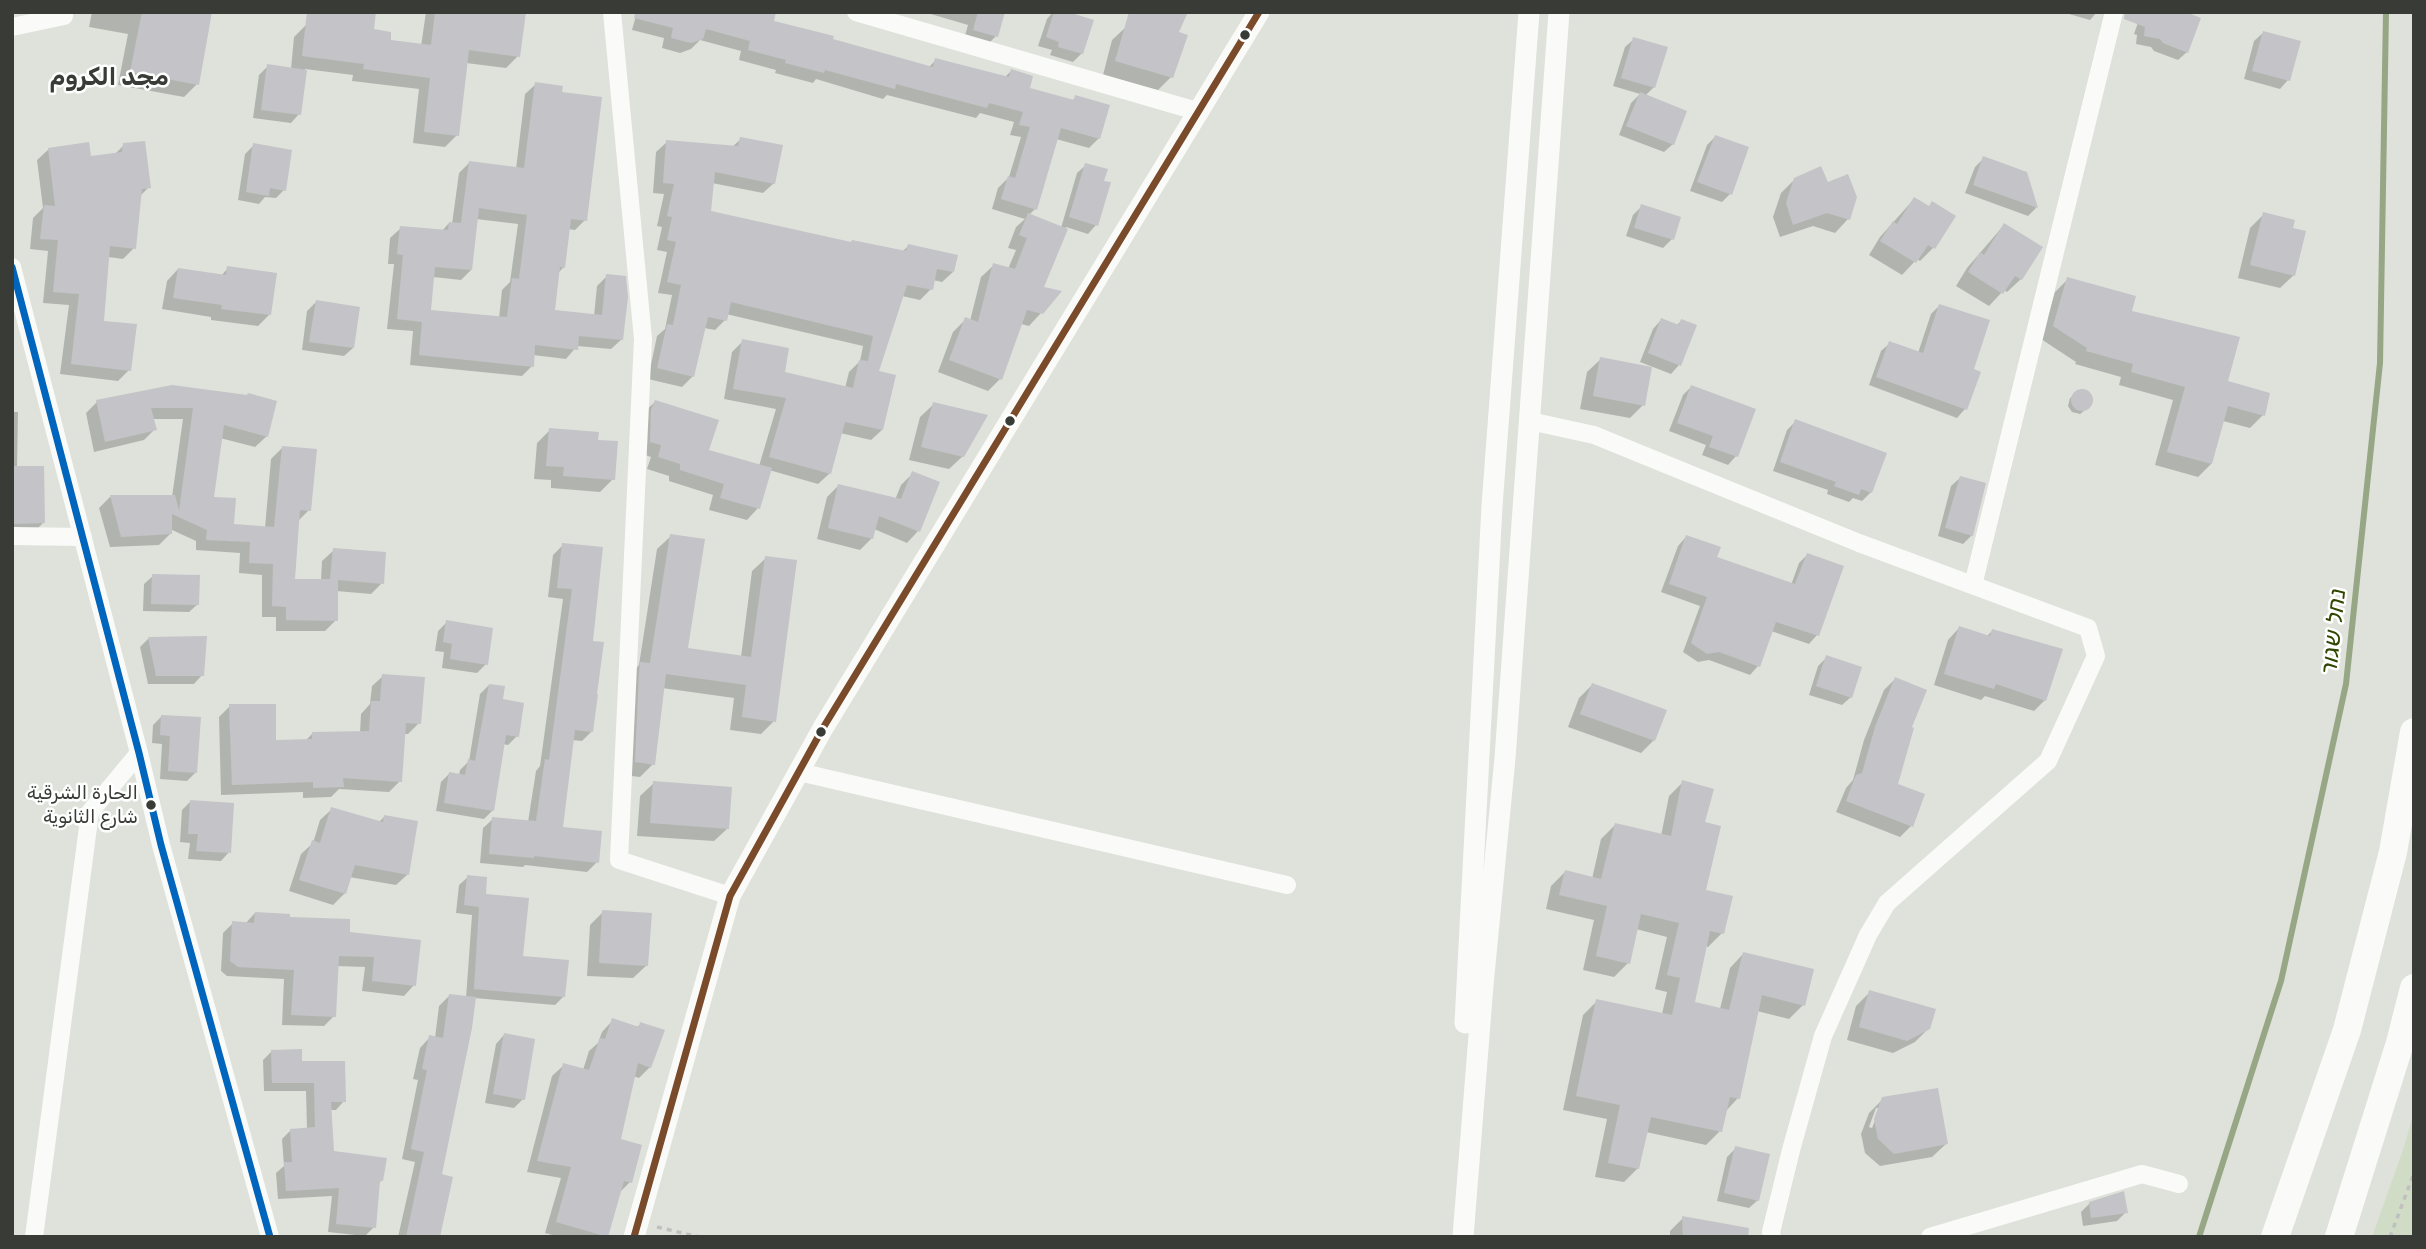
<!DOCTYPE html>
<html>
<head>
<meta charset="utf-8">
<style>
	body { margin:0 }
	#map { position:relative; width:2426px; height:1249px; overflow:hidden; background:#dee2da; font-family:Rubik,sans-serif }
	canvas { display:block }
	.frame { position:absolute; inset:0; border:14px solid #393c36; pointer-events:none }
</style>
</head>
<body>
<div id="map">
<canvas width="2426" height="1249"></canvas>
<div class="frame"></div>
</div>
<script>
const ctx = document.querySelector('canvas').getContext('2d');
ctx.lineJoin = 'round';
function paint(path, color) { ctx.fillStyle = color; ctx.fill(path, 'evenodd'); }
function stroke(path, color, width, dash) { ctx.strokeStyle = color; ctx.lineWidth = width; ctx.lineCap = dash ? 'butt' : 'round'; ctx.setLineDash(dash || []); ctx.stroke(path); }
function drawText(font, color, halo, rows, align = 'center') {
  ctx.font = font + ' Rubik,Vazirmatn,"Noto Sans Hebrew",sans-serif'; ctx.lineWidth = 5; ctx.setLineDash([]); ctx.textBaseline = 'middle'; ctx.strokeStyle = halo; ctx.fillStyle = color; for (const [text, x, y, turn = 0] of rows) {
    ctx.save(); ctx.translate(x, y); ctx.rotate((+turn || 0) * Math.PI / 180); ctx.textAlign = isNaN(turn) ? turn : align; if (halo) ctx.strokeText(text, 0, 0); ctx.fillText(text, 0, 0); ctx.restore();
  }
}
paint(new Path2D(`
	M2414,1112V1237H2372L2403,1150Z`), '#d1dcc6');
paint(new Path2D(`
	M92,12H210L197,84L184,97L118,85L128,34L89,27Z
	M524,12L518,56L506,68L466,63L457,135L445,147L413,143L419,89L352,81L353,75L305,69L299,114L291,123L253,118L259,75L268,66L291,69L294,37L306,25L372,31L389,42L421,46L426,12Z
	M637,12L771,22L928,68L936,60L1004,78L1011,71L1028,89L1072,101L1076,97L1099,138L1089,148L1056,139L1035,209L1029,215L1061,228L1077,173L1086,165L1096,225L1088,234L1066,227L1042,288L1041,313L1029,326L1021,324L1000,379L988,391L938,372L953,332L966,319L970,321L981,277L994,265L1008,269L1016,250L1008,248L1016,227L1025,219L992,209L998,188L1009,177L1021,137L1010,135L1014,122L980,113L976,118L887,95L883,99L816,79L813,83L775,73L776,70L739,60L741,51L700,40L691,49L680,53L662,48L664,38L632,30Z
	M924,12H1003L996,36L986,46L964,39L968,25Z
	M1053,12H1062L1082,53L1073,62L1050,55L1052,50L1038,46L1047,19Z
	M2062,12H2097L2090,20Z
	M2140,17L2187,52L2178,60L2154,51L2151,47L2136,44L2137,35L2134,34Z
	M1126,27L1171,77L1158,90L1103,75L1112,40Z
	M2263,33L2288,80L2280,89L2244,79L2254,41Z
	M1634,39L1654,87L1645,96L1673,144L1664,152L1619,135L1631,103L1640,94L1613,86L1625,47Z
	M536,84L585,220L575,230L568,229L564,267L558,273L553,312L594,316L597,286L607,276L622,339L611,349L577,346L566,359L533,355L532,366L522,376L410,365L413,331L387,329L394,264H388L390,238L401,228L441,232L449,223L452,224L459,173L469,163L516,169L525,94ZM476,219L518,224L510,282L502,290L499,318L429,311L433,277L461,280L471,270Z
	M1715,137L1730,194L1722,202L1690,191L1707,145Z
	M741,139L774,183L763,193L712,183L710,212L851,244L902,252L908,246L953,272L942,282L933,280L931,289L920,300L902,296L876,372L882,430L871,440L840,433L829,474L818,484L769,470L758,508L747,520L709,510L713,495L669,481V476L647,469L651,457L639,453L643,413L655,402L707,451L759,466L776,409L724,399L732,352L743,341L783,373L845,388L849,372L860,361L863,346L726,314L725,320L715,330L704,328L693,376L682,387L648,379L657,336L665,329L672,295L658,293L667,252L657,250L662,227L657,226L664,194L653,193L656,152L667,142L732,147Z
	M124,145L149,187L139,197L134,248L123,259L108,257L102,322L129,370L118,381L60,374L69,305L43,303L48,251L30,249L33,218L43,208L37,160L49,149L89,158L114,155Z
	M254,145L284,190L276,198L265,197L259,204L238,200L245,154Z
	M1984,158L2026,174L2036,208L2028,216L1965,193L1975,167Z
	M1795,179L1848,219L1835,233L1813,226L1780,237L1773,217L1781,193Z
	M1914,199L1933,248L1920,261L1917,259L1902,275L1869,255L1880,237Z
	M1642,206L1672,239L1663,248L1626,236L1633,215Z
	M2264,214L2294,275L2280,288L2238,278L2250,228Z
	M2004,225L2021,279L2007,292L2004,290L1989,306L1956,286L1967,268Z
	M228,268L269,315L258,326L211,320V317L162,309L167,281L178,269L221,276Z
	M2068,279L2130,312L2263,415L2250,428L2223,421L2211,464L2198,477L2155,465L2173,400L2119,385L2121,377L2075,364L2076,362L2041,339L2055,292Z
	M316,302L353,348L344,356L302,350L307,311Z
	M1939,306L1965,409L1957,418L1869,385L1881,351L1890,343L1918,353L1931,314Z
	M1661,320L1676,326L1681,321L1679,365L1671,374L1640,362L1653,329Z
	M1601,359L1643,405L1630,418L1580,409L1587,372Z
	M172,387L267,436L255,447L220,438L212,498L232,525L265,528L271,459L282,448L309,510L298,521L293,580L321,581L322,561L334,550L382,583L371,594L336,591V620L325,631H276V617H262V575L239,573L240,553L196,550V541L170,529V534L159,545L110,547L99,508L110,497H172L183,419H152L155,429L144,440L94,452L86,413L97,402Z
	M1691,387L1754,410L1736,456L1728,465L1702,455L1706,445L1669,431L1683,395Z
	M2082,391L2089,394L2092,399L2089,407L2080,414L2072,412L2068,406L2070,398Z
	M934,404L963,456L949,469L909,460L920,417Z
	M12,412H18L17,468L43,523L31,535H12Z
	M1796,421L1871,492L1862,501L1853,498L1849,502L1827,494L1828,490L1773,471L1787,430Z
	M550,430L597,441L613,479L600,492L551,488V480L534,479L537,443Z
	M913,473L918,531L907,543L874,529L872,538L860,550L817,539L827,497L838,486L895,500L901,485Z
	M1960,478L1972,535L1963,544L1938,536L1951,486Z
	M671,536L686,650L741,657L752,571L766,558L774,721L761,734L730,730L734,698L662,688L653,764L640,777L622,775L628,677L639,665L657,549Z
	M1686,537L1715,558L1791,585L1799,563L1807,555L1817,635L1809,644L1771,631L1758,666L1750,675L1709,660L1698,662L1683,652L1700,606L1661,592L1678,546Z
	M563,545L591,642V732L582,741L572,740L561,829L597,862L587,872L525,865L523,867L480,863L483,828L493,819L528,822L536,771L540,766L563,599L548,597L553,555Z
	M153,576L198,604L189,612L143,611L144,584Z
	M447,622L486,664L477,673L442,668L444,652L435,651L438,631Z
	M1959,628L1986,637L1992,631L2045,700L2034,711L1985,696L1981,700L1934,685L1948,640Z
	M205,638L202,675L194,684H148L140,647L148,639Z
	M1827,657L1851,697L1842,705L1809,695L1818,666Z
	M383,676L419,723L408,734H404L400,781L389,792L339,789L331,797L303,798V792L221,795L219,717L230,706L274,742L305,741L312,734L360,733L361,714L370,704L372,686Z
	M1895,679L1909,729L1896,785L1911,826L1900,837L1836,812L1846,788L1853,780L1864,740L1884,690Z
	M489,685L501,701L517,736L508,745L503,744L493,810L484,819L436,811L441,782L449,774L459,775L460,770L469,761L480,694Z
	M1592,685L1654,740L1641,753L1568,727L1579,698Z
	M162,716L195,773L187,781L160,779L162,744L152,743L153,725Z
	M1683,782L1703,823L1704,891L1722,933L1708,947L1705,946L1693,1003L1720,1009L1730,968L1743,954L1803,1005L1789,1019L1757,1011L1738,1098L1725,1112L1720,1131L1706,1145L1646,1132L1638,1168L1624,1182L1595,1177L1607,1119L1563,1110L1583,1015L1597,1001L1662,1014L1667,992L1655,989L1667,937L1636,929L1628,963L1614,977L1583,970L1594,920L1546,909L1551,886L1565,872L1592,879L1601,839L1615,825L1661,836L1669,796Z
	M654,783L728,828L714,841L637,836L640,796Z
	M190,802L229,852L221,861L188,859L190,843L180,842L182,810Z
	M332,809L378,823L384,817L408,874L396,885L349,877L345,893L333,905L289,891L301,854L313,843L320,820Z
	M468,877L484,896L521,957L564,996L555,1005L474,998L440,1176L438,1237H398L415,1162L402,1159L418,1080L413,1079L420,1048L430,1037L435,1038L439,1006L449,996L466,998L472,915L456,913L459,885Z
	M603,912L647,965L633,978L587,976L590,925Z
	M255,913L348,934L414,985L404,996L362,991L365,967L336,966L334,1016L324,1026L282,1025L284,979L227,976L221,971L223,933L233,923L245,924Z
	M1870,992L1929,1028L1915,1042L1893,1053L1847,1040L1856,1006Z
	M613,1020L636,1028L641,1024L650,1067L639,1078L633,1076L619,1140L630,1182L618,1194L606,1237H559L545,1233L561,1178L527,1172L552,1076L564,1065L583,1070L589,1051L598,1043L602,1032Z
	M504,1035L523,1099L514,1108L485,1103L496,1044Z
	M272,1051L300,1063L344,1101L336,1110H330L333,1152L382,1180L378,1184L374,1227L365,1236L328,1232L332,1196L278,1199L276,1173L284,1166L282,1139L290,1131L307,1129L306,1091H264L263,1060Z
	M1883,1099L1946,1144L1932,1157L1880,1166L1865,1153L1861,1134L1869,1113ZM1876,1108H1880L1872,1128L1869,1127Z
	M1736,1148L1758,1200L1749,1208L1717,1201L1727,1157Z
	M2090,1203L2126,1212L2117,1221L2083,1226L2081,1212Z
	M1683,1218L1720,1237H1670V1231Z`), '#0003');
stroke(new Path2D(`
	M2199,1237L2281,981L2346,684L2380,363L2386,12`), '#97a685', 6);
paint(new Path2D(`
	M142,12H212L199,85L130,72Z
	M307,12H376L374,29L391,32V40L431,45L435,12H526L520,57L469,50L459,136L424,132L430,78L363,69L364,64L302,56Z
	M635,12H776L774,21L834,36L833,39L933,67L935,58L1009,77L1011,69L1033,76L1030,88L1074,100L1075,95L1110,105L1100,139L1061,128L1037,210L1001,199L1008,176L1015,178L1030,127L1019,125L1023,112L989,103L987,108L896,84L895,89L825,70L824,73L785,63L786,60L748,50L750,41L706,29L703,39L691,43L671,38L673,28L634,18Z
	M978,12H1005L998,37L973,30Z
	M1054,12H1068L1094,20L1083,54L1058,47L1059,42L1046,37Z
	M1129,12H1188L1179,32L1188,35L1173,78L1115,61Z
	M2125,12H2186L2201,18L2188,53L2163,43L2160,39L2144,36L2145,27L2124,19Z
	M2263,31L2301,41L2290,81L2252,71Z
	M1633,37L1668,47L1655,88L1621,78Z
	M267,64L307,70L301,115L261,110Z
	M535,82L563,86L562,92L602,97L587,221L571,219L565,268L560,267L555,310L602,315L606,274L626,276L628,297L623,340L579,336L578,350L535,345L534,367L419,355L422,322L397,319L403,255L397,254L400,226L448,230L449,222L461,223L469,161L524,168ZM479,208L527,215L519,279L512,278L507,317L431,310L435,267L472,270Z
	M1640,92L1687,111L1674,145L1626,126Z
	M1715,135L1749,147L1732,195L1697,182Z
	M740,137L783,145L775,184L715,172L711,211L851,242L852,240L906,251L908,244L958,255L954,272L937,269L933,290L907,285L879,371L896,375L883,430L845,422L831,474L769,457L786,398L733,389L742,339L789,348L785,372L853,388L859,360L868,361L873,336L731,302L727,321L708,317L694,377L657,368L667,324L673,325L681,285L667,282L676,242L667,240L672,217L667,216L674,184L663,183L666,140L738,146Z
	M145,141L151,188L142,189L136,249L110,246L104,321L137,324L131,371L71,364L79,294L53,292L58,240L40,239L44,205L55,206L48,148L89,142L91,156L122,152L123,143Z
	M253,143L292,150L286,191L270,188L269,196L246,192Z
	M1983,156L2027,172L2038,208L1973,185Z
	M1085,163L1108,169L1104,181L1111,182L1098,226L1069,217Z
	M1821,166L1828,182L1848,174L1857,197L1850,220L1827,213L1793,225L1786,203L1794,178Z
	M1914,197L1929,206L1932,201L1956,216L1935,249L1928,245L1916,263L1880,241L1893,221L1897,224Z
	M1641,204L1681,217L1674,240L1634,228Z
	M2263,212L2295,220L2293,228L2306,231L2295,276L2250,265Z
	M1028,213L1068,229L1044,287L1062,291L1043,314L1027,310L1002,380L949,360L965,317L978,322L993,263L1015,269L1027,238L1019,235Z
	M2004,223L2043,247L2022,280L2015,276L2003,294L1968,272L1980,252L1984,255Z
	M227,266L277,273L271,315L221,309L222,305L173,298L178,268L226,275Z
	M2067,277L2136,296L2132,311L2240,337L2228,381L2270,393L2265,416L2228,406L2212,464L2167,452L2185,387L2131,372L2133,364L2086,351L2087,348L2053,326Z
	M316,300L360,307L354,348L309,342Z
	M1939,304L1990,320L1974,369L1981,372L1967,410L1876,377L1889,341L1923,353Z
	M1661,318L1679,325L1681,319L1697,325L1681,366L1648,353Z
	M1600,357L1652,367L1645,406L1593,396Z
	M172,385L247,395L248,393L277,401L268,437L224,425L214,497L236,498L234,524L274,527L282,446L317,449L311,511L300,510L295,579H330L333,548L386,552L384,584L338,580V621L286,620V607L272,606L273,564L249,563L250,542L206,540L207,530L172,514V534L121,537L110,495H175L179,511L193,408H151L157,430L105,442L96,400Z
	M1691,385L1756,409L1738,457L1709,447L1713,436L1677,423Z
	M2071 400a11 11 0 1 1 22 0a11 11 0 1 1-22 0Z
	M655,400L719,420L709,450L772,468L760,509L720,498L724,484L680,470V464L658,457L661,445L650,442L651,410Z
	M933,402L988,415L964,457L921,447Z
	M1795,419L1887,453L1872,493L1861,489L1859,495L1834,486L1836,482L1780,462Z
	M549,428L599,432L598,440L618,441L615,480L563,476L564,467L546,466Z
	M12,466H44L45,523L12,524Z
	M912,471L940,482L920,532L879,516L873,539L828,528L838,484L901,499Z
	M1960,476L1986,483L1973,536L1945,528Z
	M670,534L705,539L688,648L751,657L765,556L797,560L776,722L742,717L746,685L666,674L655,765L635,762L639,673L640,662L650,663Z
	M1686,535L1721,547L1717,557L1795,584L1807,553L1844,566L1819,636L1776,622L1760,667L1719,652L1707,654L1691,643L1707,597L1669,584Z
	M562,543L603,547L593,641L604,642L597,694H598L593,732L575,730L563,827L602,831L599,863L534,856V858L489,854L492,817L536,821L545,759L549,760L572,589L557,588Z
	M152,574L200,575L199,605L151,604Z
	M446,620L493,628L488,665L450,659L452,644L443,642Z
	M1959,626L1990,636L1992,629L2063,649L2046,701L1996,684L1994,689L1944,674Z
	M207,636L204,676H156L148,637Z
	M1826,655L1862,667L1852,698L1816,686Z
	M382,674L425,677L421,724L406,723L402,782L343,778L344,787L313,788V782L232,785L229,704H276V740L312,739V732L369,731L371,701H380Z
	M1895,677L1927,690L1912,727L1914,728L1898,784L1925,794L1913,827L1846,801L1856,775L1862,773L1875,727Z
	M1592,683L1667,710L1655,741L1580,714Z
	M489,684L505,686L503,699L524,703L519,737L506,735L494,811L444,803L449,772L465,775L468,759L475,761Z
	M161,715L201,717L197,773L168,771L170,736L160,735Z
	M1682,780L1714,789L1705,822L1721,826L1706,890L1733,896L1724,934L1710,931L1695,1002L1729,1010L1743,952L1814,969L1805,1006L1762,995L1740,1099L1730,1097L1722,1132L1651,1117L1639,1169L1608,1163L1620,1105L1576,1096L1596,999L1672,1015L1680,978L1667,975L1679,923L1641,914L1630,964L1596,956L1607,906L1559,895L1565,870L1601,879L1615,823L1671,836Z
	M653,781L732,787L729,829L650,823Z
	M190,800L234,803L231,853L196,851L198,834H188Z
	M331,807L383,822L384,815L418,821L409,875L355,865L346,894L299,880L312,840L320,843Z
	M467,875L487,877L486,894L529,898L523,956L569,960L565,997L474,989L479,907L464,905Z
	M602,910L652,913L648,966L599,963Z
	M255,912L290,914V917L350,919V932L421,940L416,986L372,981L374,957L339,956L336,1017L291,1015L294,970L238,967L230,961L232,921L254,923Z
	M1869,990L1936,1009L1930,1029L1907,1041L1859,1027Z
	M449,994L476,997L472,1028L442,1174L453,1177L440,1237H406L424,1152L411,1149L427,1070L422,1069L429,1035L443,1038Z
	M612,1018L639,1027L640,1022L665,1030L651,1068L638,1063L621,1139L642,1145L632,1183L624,1181L608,1237L556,1222L571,1167L537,1161L563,1063L589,1070L600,1038L605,1039Z
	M504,1033L535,1039L525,1100L493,1094Z
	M302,1049V1061H345L346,1102H331L334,1151L387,1158L383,1181H380L376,1228L336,1224L339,1188L286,1191L284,1162H292L290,1129L315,1127L314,1083H272L271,1050Z
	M1938,1088L1948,1144L1894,1154L1878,1139L1874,1119L1882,1097Z
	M1735,1146L1770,1154L1759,1201L1724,1193Z
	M2124,1191L2128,1213L2091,1218L2089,1202Z
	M1682,1216L1749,1228L1748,1237H1683Z`), '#c3c3c8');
stroke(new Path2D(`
	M657,1227L699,1237
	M2390,1237L2414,1173`), '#c0c1be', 3.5, [5, 5]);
stroke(new Path2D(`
	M612,12L643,339L619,860L730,896
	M856,12L1200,112
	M12,27L64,16V12
	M12,267L139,753L161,845L270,1237
	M1530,421L1594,435L1859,543L2088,628L2096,656L2048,761L1887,903L1868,935L1823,1036L1791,1150L1771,1232L1772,1237
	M12,536L83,537
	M1973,585L2114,12
	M799,772L1287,885
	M34,1237L90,812L139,753
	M1930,1237L2142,1174L2179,1184`), '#fafbf9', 18);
stroke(new Path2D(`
	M1465,1023L1492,506L1529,12
	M634,1237L730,896L823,728L1259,12
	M1463,1237L1483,985L1505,758L1559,12`), '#fafbf9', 21);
stroke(new Path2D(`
	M2275,1237L2347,1030L2393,852L2414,732
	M2339,1237L2400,1043L2414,988`), '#fafbf9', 28);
stroke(new Path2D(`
	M634,1237L730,896L823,728L1259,12`), '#7a4b2a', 7);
stroke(new Path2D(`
	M12,267L139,753L161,845L270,1237`), '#0065bd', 7);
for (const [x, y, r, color] of [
	[1245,35,6,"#393c36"],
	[1010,421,6,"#393c36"],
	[821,732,6,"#393c36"],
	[151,805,6,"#393c36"]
]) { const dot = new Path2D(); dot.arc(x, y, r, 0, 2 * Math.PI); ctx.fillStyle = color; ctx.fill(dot); stroke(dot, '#fff', 2.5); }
drawText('19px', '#393c36', '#fff', [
	["الحارة الشرقية",138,794],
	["شارع الثانوية",138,818]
], 'right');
drawText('italic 23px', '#304700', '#fff', [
	["נחל שגור",2334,632,-84]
]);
drawText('bold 24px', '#393c36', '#fff', [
	["مجد الكروم",109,78]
]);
</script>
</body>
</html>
